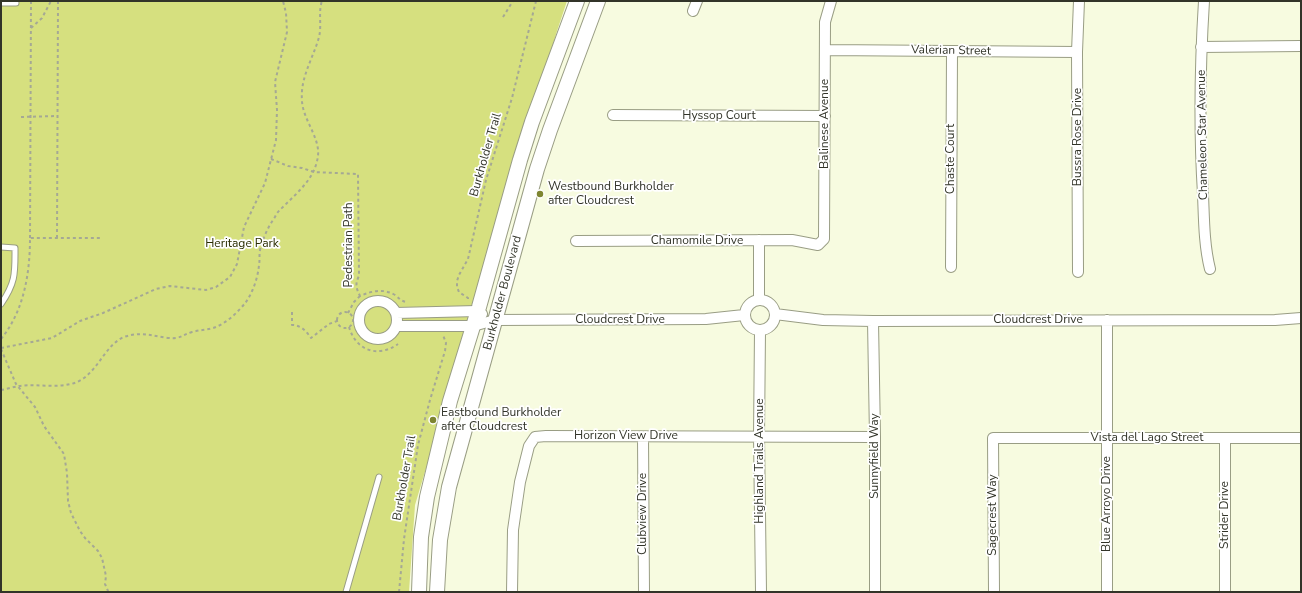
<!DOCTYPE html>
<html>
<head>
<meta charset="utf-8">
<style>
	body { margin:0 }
	#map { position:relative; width:1302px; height:593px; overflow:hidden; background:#f7fbe0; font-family:"Nunito Sans",sans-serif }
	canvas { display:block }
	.frame { position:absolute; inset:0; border:2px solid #323429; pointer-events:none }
</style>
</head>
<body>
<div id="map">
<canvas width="1302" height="593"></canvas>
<div class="frame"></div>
</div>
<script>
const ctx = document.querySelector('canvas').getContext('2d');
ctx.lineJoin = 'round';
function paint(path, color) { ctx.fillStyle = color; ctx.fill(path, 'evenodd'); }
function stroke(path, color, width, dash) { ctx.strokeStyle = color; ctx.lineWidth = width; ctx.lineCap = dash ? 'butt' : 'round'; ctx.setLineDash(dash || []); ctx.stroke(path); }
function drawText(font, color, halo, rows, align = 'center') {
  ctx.font = font + ' "Nunito Sans",sans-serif'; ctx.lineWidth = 3.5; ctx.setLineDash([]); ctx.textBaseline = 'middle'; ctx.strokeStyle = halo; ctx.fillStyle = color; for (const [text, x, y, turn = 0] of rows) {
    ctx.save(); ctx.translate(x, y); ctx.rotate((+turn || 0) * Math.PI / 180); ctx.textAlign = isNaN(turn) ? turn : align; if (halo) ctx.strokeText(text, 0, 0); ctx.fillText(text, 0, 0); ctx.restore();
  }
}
paint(new Path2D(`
	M1,1H567L557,31L415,505L409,592H1Z`), '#d6e07f');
const lane = new Path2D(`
	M1,3H16
	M1,247L15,248C15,273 16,282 1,304
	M346,592L379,477`);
const street = new Path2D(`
	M1204,1C1200,65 1199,130 1203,194C1204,219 1204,245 1210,269
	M693,11L697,1
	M1201,47L1301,46
	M825,50L1077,52
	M613,115L825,116
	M576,241L792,240L818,245L824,239L825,22L831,1
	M951,267L952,51
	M1078,272L1077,52L1079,1
	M745 315a15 15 0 1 1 30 0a15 15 0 1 1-30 0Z
	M759,300V240
	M359 320a19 19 0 1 1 38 0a19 19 0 1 1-38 0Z
	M396,313L477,311L482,314
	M775,314L823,320L873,321L1275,320L1301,318
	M1107,320V592
	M873,321L875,437V592
	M396,326H473L495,320L706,319L744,315
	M760,331L759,436L761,592
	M643,437L644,592
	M512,592L513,530L520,482L529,446L535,437L546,436L875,437
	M994,592L993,438H1301
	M1225,592V438`);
const secondary = new Path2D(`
	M419,592L421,537L427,497L450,401L479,307L520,160L532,122L577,1
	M437,592L440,540L449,487L537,169L550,130L598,1`);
stroke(lane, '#999d84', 7);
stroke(street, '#999d84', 12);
stroke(secondary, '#999d84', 16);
stroke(new Path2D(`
	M503,17L513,1
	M31,28L42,18L51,1
	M21,117L57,116
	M271,159L288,166L302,168L314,172L358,174L359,276C355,284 356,288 360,296C372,291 383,288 395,295C399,298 401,301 406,302
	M30,238L31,1
	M57,238L58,1
	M468,299V298L459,292L457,287V281L459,275L468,259L486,180L512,98L536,1
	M292,312V325C301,325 306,331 311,338L329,324L337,321
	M337 320a8 8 0 1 1 16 0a8 8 0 1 1-16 0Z
	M348,313L354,302L360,296
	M349,327C356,351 378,358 398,344
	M1,339C24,311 30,273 30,238H100
	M1,348L52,338L80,321L103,313L156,289L170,286L206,290L216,287L230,277L237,264L244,227L265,183L276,140L277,110L275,82L287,32L286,13L283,1
	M1,349L16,384L35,407L44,426L64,454L67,473L68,501L71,513L80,531L85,538L98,551L102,558L106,576L105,584L108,591L111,592
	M1,390C7,389 13,387 19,386C39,383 67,391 84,378C100,366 107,344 124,337C140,331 153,336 169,338C181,339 182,335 192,332C199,330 206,330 213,328C226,324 238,312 246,302C253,292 258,277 259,265C260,260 259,255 260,250C263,238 268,227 275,217C277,212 281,209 285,205C299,191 315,178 318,156C320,137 303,120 302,101C300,77 313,59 319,37C322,25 318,12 322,1
	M399,592L404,539L418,445L430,400L445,351L446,343L443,335`), '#a5a894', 2, [3, 3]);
stroke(lane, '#fff', 5);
stroke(street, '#fff', 10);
stroke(secondary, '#fff', 14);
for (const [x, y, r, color] of [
	[540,194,4,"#7e8531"],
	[433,420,4,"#7e8531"]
]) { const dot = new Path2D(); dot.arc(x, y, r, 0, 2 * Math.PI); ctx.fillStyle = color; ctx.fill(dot); stroke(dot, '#fff', 1.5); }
drawText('12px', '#323429', '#fff', [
	["Valerian Street",951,51,1],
	["Hyssop Court",719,116],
	["Balinese Avenue",825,124,-90],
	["Chameleon Star Avenue",1203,135,-91],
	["Bussra Rose Drive",1078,137,-90],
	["Burkholder Trail",486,155,-74],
	["Chaste Court",951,159,-90],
	["Chamomile Drive",697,241],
	["Pedestrian Path",349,245,-90],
	["Burkholder Boulevard",503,293,-75],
	["Cloudcrest Drive",620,320],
	["Cloudcrest Drive",1038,320],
	["Horizon View Drive",626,436],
	["Vista del Lago Street",1147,438],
	["Sunnyfield Way",875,456,-90],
	["Highland Trails Avenue",760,461,-90],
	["Burkholder Trail",405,478,-80],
	["Blue Arroyo Drive",1107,504,-90],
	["Clubview Drive",643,514,-90],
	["Sagecrest Way",993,515,-90],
	["Strider Drive",1225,515,-90]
]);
drawText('12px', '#323429', '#fff', [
	["Westbound Burkholder",548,187],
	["after Cloudcrest",548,201],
	["Eastbound Burkholder",441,413],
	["after Cloudcrest",441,427]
], 'left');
drawText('12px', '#2a2d01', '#fff', [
	["Heritage Park",242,244]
]);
</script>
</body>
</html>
